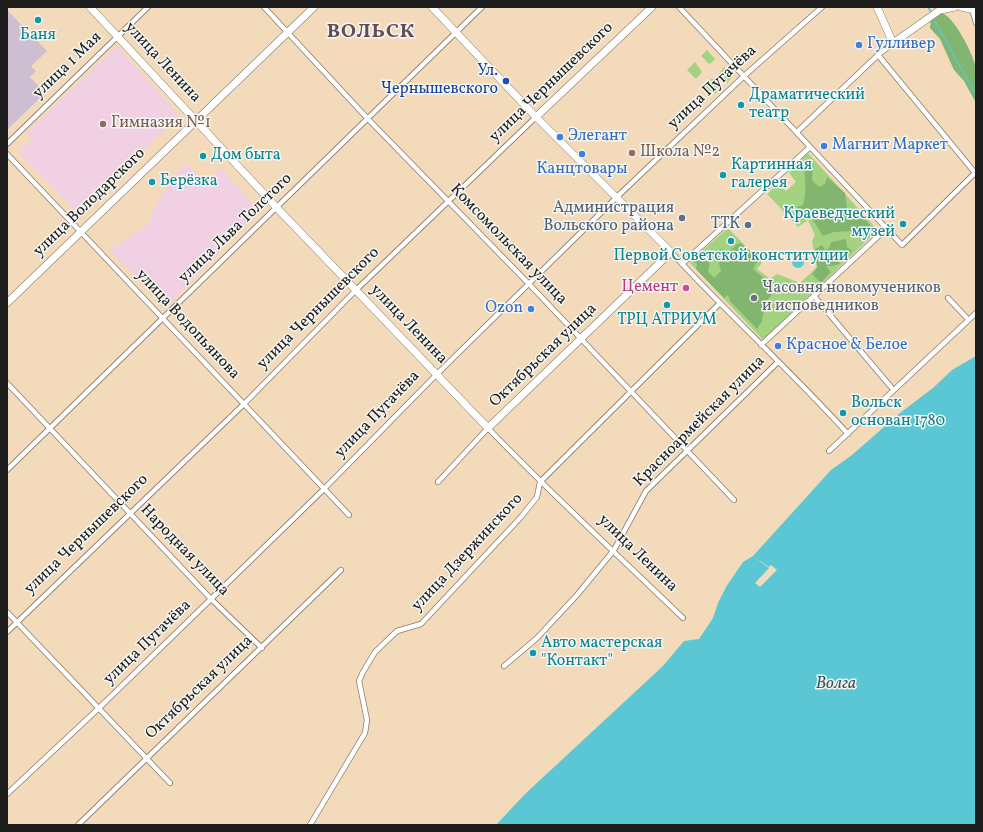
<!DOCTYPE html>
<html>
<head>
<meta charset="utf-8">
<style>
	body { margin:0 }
	#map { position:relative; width:983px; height:832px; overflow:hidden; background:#f2daba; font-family:Vollkorn,serif }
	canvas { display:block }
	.frame { position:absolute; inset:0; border:8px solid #1c1c1c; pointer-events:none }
</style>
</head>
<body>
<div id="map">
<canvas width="983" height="832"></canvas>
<div class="frame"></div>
</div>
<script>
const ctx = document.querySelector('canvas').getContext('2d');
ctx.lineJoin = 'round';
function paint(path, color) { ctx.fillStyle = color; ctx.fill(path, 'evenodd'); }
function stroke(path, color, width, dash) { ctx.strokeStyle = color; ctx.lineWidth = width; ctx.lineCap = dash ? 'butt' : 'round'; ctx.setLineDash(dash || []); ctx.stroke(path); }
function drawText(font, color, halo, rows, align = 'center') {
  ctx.font = font + ' Vollkorn,serif'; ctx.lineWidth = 3; ctx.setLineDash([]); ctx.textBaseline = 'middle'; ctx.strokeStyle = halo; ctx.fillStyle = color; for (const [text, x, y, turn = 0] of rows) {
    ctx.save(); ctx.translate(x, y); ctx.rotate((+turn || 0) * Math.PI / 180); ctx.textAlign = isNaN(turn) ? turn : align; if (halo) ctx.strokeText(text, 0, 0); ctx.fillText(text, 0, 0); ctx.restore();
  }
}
paint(new Path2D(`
	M117,46L179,116L79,215L18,152L32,139L26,133Z
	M185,163L207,182L221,168L259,211L168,305L109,251L151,222L153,208Z`), '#f1d0e4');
paint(new Path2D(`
	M7,10L47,51L31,66L36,71L30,77L45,93L7,130Z`), '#cebed1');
paint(new Path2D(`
	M707,50L715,59L711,63L709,64L701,56Z
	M695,62L702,72L696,79L687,70Z
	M724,67L733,76L727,83L719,74Z
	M711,79H714L722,87L715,94L704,86Z
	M808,153L875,227V233L763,340L689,262L728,228L762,263L757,269L770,279L777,274L800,283L817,267L812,241L815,235L808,220L798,227L767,194L778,184L786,191L796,182L789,173Z`), '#a3d381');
paint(new Path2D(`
	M941,13C953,14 975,57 976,69C977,80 976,92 976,103L964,81L954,70L940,39L930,28L931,19Z
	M806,162L813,166L812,180L819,187L825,184L827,177L845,193L848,215L860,213L870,225L871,230L834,232L823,236L810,215H798L796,213L797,207L803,205C807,190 805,179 804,164Z
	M846,239L847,247L852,251L848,255L842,253L836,255L840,264L832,266H826L831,272L821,283L812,274L817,268L815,249L822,245L825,250L829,248L831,242Z
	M741,243L754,256L757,262L753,269C762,278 773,281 771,296L765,302L762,321L757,329L730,301L728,295L724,298L696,269L697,264L692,261L702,255L710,263L708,271L714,278L721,271L716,253L720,249L729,252L737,244Z`), '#82b56f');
paint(new Path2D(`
	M792 262a6 6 0 1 1 12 0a6 6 0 1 1-12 0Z
	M976,356V825H496L525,794L663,666L684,641L699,639L713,618L718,603L726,587L743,562L753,556L831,470L852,455L900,413L933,388L952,370Z`), '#5bc7d4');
paint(new Path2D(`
	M753,556L769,567L771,565L777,570L760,587L755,583L769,568Z`), '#f2daba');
stroke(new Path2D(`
	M928,7L931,12
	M933,18L976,95`), '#5bc7d4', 1.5);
const street = new Path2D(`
	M264,7L368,119L529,284L734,500
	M679,7L902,245L975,173
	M972,9L976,23
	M878,55L976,174
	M797,132L878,55L893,43
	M7,144L148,7
	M7,154L349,515
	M671,252C728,314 791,371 848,434
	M682,264L809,148
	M814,296L891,387
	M948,298L966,317
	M761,345L886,229
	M7,383L211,599L262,648
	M829,451L976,313
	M7,470L482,7
	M438,482L488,428C551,494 618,555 683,618
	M7,612L170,783
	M7,632L244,404L356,290L536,117
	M504,666L537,638L577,595L614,550L646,491L778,362
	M7,794L99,708L324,489L436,375L620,194L744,76L822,7
	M78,825L341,570
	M310,825L365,733L367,720L359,681L363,672L375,652L397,631L421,624L521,517L537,497L540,482L720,303`);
const secondary = new Path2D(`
	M90,7L277,208L488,428L671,252L536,117L432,7
	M877,7L893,43L940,10L955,7
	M961,7L976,10
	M536,117L652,7
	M7,303L314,7`);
stroke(street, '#877b6b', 6);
stroke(secondary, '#877b6b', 8);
stroke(street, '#fff', 4.5);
stroke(secondary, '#fff', 7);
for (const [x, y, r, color] of [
	[38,20,4,"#0f9aa8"],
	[859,45,4,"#3f7fe0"],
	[506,81,4,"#1a4fb4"],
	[741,105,4,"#0f9aa8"],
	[103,124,4,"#8d6e63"],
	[560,137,4,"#3f7fe0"],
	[824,146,4,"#3f7fe0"],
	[632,153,4,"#8d6e63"],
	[582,154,4,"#3f7fe0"],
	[203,156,4,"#0f9aa8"],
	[723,175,4,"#0f9aa8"],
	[152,182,4,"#0f9aa8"],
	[682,218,4,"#5c6f8a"],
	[903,224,4,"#0f9aa8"],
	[748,225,4,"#5c6f8a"],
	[731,241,4,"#0f9aa8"],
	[686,288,4,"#d1479c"],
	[754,298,4,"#6b7280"],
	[667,305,4,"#0f9aa8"],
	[531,309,4,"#3f7fe0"],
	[778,346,4,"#3f7fe0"],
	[843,413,4,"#0f9aa8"],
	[533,653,4,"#0f9aa8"]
]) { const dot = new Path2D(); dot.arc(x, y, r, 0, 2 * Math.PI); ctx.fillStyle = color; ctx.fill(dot); stroke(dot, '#f6f6f2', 1.5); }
drawText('16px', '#0d838f', '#f6f6f2', [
	["Баня",38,36,"center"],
	["Драматический",749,96],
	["театр",749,114],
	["Дом быта",211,156],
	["Картинная",731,166],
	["галерея",731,184],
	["Берёзка",160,182],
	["Краеведческий",895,215,"right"],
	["музей",895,233,"right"],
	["Первой Советской конституции",731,257,"center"],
	["ТРЦ АТРИУМ",667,321,"center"],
	["Вольск",851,404],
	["основан 1780",851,422],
	["Авто мастерская",541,644],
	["\"Контакт\"",541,662]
], 'left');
drawText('16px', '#366cbe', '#f6f6f2', [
	["Гулливер",867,45],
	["Элегант",568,137],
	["Магнит Маркет",832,146],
	["Канцтовары",582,170,"center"],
	["Ozon",523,309,"right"],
	["Красное & Белое",786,346]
], 'left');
drawText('16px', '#1c1c1c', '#f6f6f2', [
	["улица Ленина",162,63,47],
	["улица 1 Мая",68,66,-44],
	["улица Чернышевского",552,83,-44],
	["улица Пугачёва",713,88,-43],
	["улица Володарского",90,203,-44],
	["улица Льва Толстого",236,229,-44],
	["Комсомольская улица",508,245,46],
	["улица Чернышевского",319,309,-45],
	["улица Водопьянова",187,325,47],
	["улица Ленина",408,325,46],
	["Октябрьская улица",544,356,-44],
	["улица Пугачёва",378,415,-46],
	["Красноармейская улица",700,422,-45],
	["улица Чернышевского",87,535,-44],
	["Народная улица",184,551,46],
	["улица Дзержинского",468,553,-47],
	["улица Ленина",637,554,44],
	["улица Пугачёва",148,643,-44],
	["Октябрьская улица",200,688,-44]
]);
drawText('16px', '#164399', '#f6f6f2', [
	["Ул.",498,72],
	["Чернышевского",498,90]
], 'right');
drawText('16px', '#785e54', '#f6f6f2', [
	["Гимназия №1",111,124],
	["Школа №2",640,153]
], 'left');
drawText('16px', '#4e5e75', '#f6f6f2', [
	["Администрация",674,209],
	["Вольского района",674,227],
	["ТТК",740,225]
], 'right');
drawText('16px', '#b23c85', '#f6f6f2', [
	["Цемент",678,288]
], 'right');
drawText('16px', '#5b616d', '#f6f6f2', [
	["Часовня новомучеников",762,289],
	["и исповедников",762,307]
], 'left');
drawText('italic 17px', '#32585c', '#f6f6f2', [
	["Волга",836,685]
]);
ctx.letterSpacing = '1px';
drawText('bold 20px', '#634b58', '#f6f6f2', [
	["ВОЛЬСК",371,33]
]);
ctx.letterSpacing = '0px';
</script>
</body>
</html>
